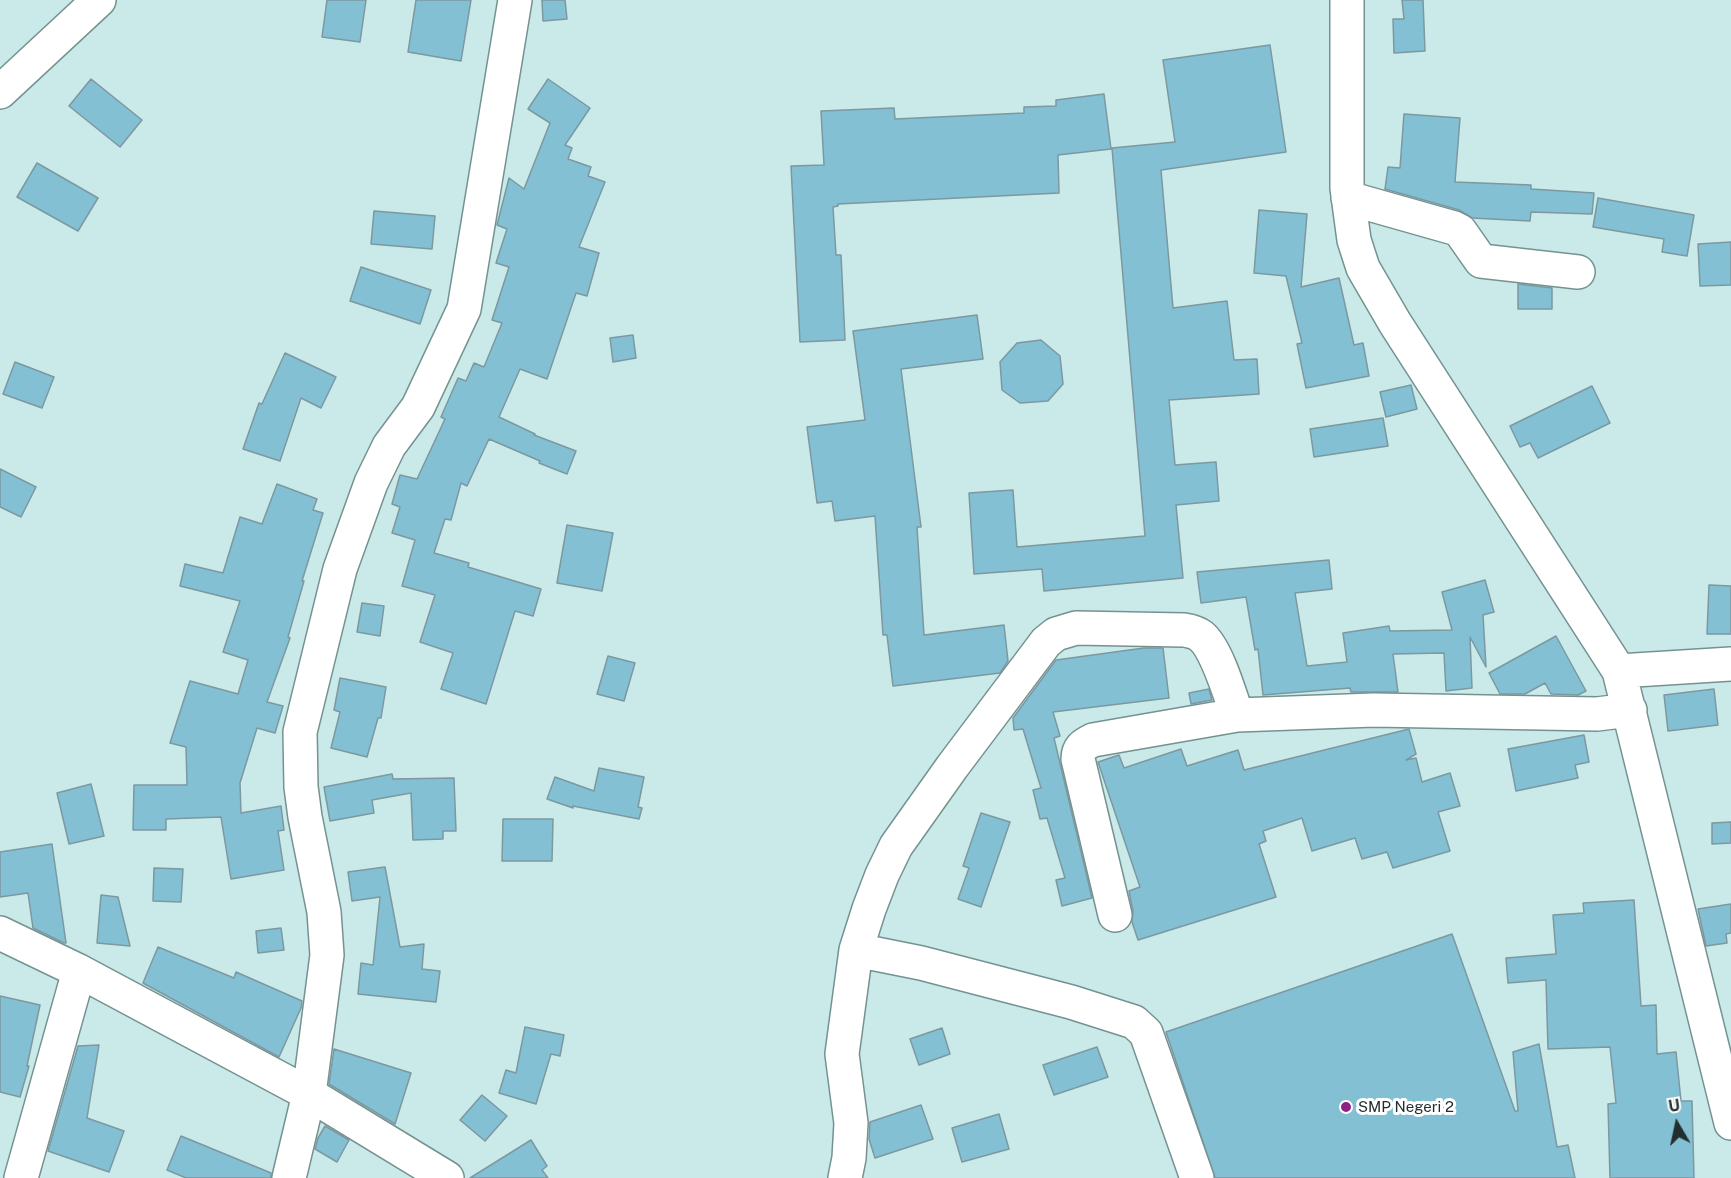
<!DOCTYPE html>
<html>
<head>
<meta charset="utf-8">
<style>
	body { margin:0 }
	#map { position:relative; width:1731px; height:1178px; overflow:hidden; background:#c9eae8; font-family:"Public Sans",sans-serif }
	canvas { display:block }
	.north { position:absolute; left:1647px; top:1094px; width:60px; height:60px; -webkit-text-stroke:4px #fff; paint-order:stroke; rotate:351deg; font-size:16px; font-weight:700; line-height:24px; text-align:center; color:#222e2e }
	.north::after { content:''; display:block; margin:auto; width:21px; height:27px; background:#222e2e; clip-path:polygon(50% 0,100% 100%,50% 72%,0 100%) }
</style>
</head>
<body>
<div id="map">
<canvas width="1731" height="1178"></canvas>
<div class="north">U</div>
</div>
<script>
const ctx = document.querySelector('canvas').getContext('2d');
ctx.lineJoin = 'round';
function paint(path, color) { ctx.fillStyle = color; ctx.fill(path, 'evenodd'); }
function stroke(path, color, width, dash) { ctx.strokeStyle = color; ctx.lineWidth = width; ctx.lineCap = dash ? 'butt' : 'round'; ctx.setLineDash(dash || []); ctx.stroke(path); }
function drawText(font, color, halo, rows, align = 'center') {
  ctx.font = font + ' "Public Sans",sans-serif'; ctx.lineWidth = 6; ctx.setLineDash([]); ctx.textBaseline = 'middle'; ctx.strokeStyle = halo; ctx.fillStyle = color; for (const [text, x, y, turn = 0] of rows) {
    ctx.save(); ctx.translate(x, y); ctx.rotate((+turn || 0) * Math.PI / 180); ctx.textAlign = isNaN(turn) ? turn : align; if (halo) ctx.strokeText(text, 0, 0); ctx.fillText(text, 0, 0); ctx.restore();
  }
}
const building = new Path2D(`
	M327,0H366L360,42L322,37Z
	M416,0H471L461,61L408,52Z
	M542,0H565L567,19L543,21Z
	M1402,0H1423L1425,51L1394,53L1393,19H1404Z
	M1270,45L1286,152L1161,170L1173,308L1227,301L1234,360L1257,359L1259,394L1169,400L1175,465L1216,462L1219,501L1176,505L1183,578L1044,591L1042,569L974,574L969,493L1013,490L1017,547L1145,536L1112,148L1175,142L1163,60Z
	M91,79L142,120L120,147L69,106Z
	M548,79L590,108L565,145L572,148L568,159L591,167L588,176L605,182L579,247L599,253L587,296L576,293L547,379L520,369L499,417L535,434L534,435L576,451L567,474L539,463L540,461L489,439L467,486L461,483L451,520L445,519L434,553L469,563L468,567L541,589L533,616L515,611L486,704L441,689L453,653L420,642L435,595L402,586L415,540L392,533L400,507L392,504L400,475L417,479L445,419L441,417L458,378L466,381L474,363L484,367L502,323L492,320L509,267L496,263L507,229L497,225L509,178L524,189L550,123L528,109Z
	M1104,94L1111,149L1058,155L1059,193L838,204V206L833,207L836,255H841L845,340L800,342L791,166L824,165L821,111L894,108L895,119L1024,113V107L1056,106V100Z
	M1404,114L1460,118L1455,182L1531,185V189L1594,193L1592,214L1531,212L1530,221L1472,218L1459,210L1385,189L1388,167L1400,168Z
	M37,163L98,198L78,231L17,197Z
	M1598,198L1694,215L1687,256L1662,252L1664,239L1593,227Z
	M1259,210L1307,214L1301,287L1339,278L1354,345L1363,343L1369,376L1306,388L1297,344L1302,343L1286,276L1254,273Z
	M374,211L435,216L432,249L371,244Z
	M1731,242V285L1700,286L1698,244Z
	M361,267L431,290L420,324L350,301Z
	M1518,284L1552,288V309H1518Z
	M977,315L983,359L901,369L921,527H917L924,635L1004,625L1008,661L1000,673L893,686L887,635H883L875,516L835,521L832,501L817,503L807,427L865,420L853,331Z
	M633,335L636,358L613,362L610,338Z
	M1041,340L1060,356L1063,384L1048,401L1020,403L1002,390L1000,362L1017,343Z
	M285,353L336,377L321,408L301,398L280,461L243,449L259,403L262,404Z
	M15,362L54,377L42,408L3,394Z
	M1411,385L1417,409L1386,417L1380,392Z
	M1592,386L1610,423L1538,458L1530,443L1520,447L1510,426Z
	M1383,418L1388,446L1314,457L1310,429Z
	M0,469L36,487L21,517L0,507Z
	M277,484L317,499L313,510L323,513L302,581H304L288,637L290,638L267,702L283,706L275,733L257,728L240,783L241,813L281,806L284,830L278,831L284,870L231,879L221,817L166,819V830H133L134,785H187L186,747L170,743L190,681L238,694L248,660L223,652L240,601L180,586L185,564L223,573L240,517L262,524Z
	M567,525L613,533L602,591L557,583Z
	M1329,560L1332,589L1295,593L1307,666L1347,662L1343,633L1389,626L1390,631L1452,630L1442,592L1485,580L1494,612L1483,615L1486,667L1470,637L1472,688L1446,691L1444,653L1393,654L1398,692H1351L1350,688L1263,695L1258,649L1255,650L1246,597L1201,603L1197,572Z
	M1709,585L1731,586V634H1707Z
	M362,603L384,606L380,636L357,632Z
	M1556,636L1586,691L1578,695L1551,694L1545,683L1525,694H1500L1489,673Z
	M1144,648H1163L1169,698L1053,712L1060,736L1054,738L1092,898L1062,906L1056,880L1065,878L1047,818L1040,819L1033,790L1041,788L1023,729L1014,730L1013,718L1056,660Z
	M608,656L635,663L624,701L597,694Z
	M340,678L386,687L381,718H378L367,757L331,748L340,712L334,710Z
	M1209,689L1212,700L1191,704L1189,693Z
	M1714,689L1718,725L1668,731L1664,695Z
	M1409,729L1416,754L1406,760L1416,758L1422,782L1450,773L1460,806L1438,812L1450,851L1393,868L1387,852L1362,859L1355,838L1312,851L1302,818L1263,831L1266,841L1259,844L1276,897L1138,940L1132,922L1133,911L1129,891L1140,887L1098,762L1119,755L1124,768L1181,749L1187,766L1238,750L1244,770Z
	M1584,735L1589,762L1575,765L1578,778L1516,791L1508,749Z
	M599,768L644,777L638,807L642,808L639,819L573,806V808L547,799L555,777L594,791Z
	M392,774L393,779L454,778L456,831H443V839L413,840L411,793L372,800L374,813L330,821L324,787Z
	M91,784L104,836L69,844L57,793Z
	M981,813L1010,822L981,907L958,899L969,868L963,866Z
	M503,819H553L552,861H502Z
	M1731,822V843L1712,844V823Z
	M52,844L66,943H64L33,928L28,893L0,897V852Z
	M385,867L400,947L424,944L422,969L440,971L436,1002L358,994L361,963L373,965L380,897L352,901L348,872Z
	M154,868L183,869L181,902L153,901Z
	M101,895L118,897L130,946L97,943Z
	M1634,900L1641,1006L1656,1005L1657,1054L1676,1052L1681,1101H1692L1694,1178H1610L1608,1104L1616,1103L1610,1047L1548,1049L1546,980L1508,983L1506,958L1556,954L1553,915L1584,913L1583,903Z
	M1731,904V933L1726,934L1727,943L1706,946L1698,909Z
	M281,928L284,950L258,953L256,931Z
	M1452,934L1515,1111H1518L1513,1052L1539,1044L1557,1147L1568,1145L1575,1178H1215L1166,1032Z
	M158,947L234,978L236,972L302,1001L301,1008L279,1057L143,983Z
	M0,996L40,1005L27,1066H29L20,1097L0,1092Z
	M525,1027L564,1035L560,1056L551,1054L536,1104L499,1093L506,1070L516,1073Z
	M942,1028L950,1054L919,1065L910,1039Z
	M99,1045L87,1118L124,1131L109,1172L48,1151L78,1046Z
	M1097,1047L1108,1077L1054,1095L1043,1065Z
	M334,1049L411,1073L395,1124L329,1084Z
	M482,1095L507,1116L485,1141L460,1120Z
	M921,1105L933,1139L875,1158L869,1139L870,1122Z
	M999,1114L1009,1149L962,1162L952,1128Z
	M325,1126L349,1140L337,1162L315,1149L318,1138Z
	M181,1136L271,1173V1178H186L167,1170Z
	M531,1140L547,1166L542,1170L548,1178H470Z`);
paint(building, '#84c0d3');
stroke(building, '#7c98a1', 1.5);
const minor = new Path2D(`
	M1347,0V188L1354,240L1363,268L1395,323L1619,671L1731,1123
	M0,92L99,0
	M1348,198L1454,228L1460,231L1481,261L1578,272
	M1619,671L1731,664
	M1115,915L1078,759C1078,748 1083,745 1093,740L1237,715L1374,710L1597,714L1630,710
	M0,933L79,971L309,1094L447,1178
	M856,950L921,963L1071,1002L1134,1022L1146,1033L1197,1178
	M21,1178L79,971
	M289,1178L309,1094L327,955L324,912L305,817L301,787L300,732L340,569L371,483L389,446L418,407L464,309L515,0
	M845,1178L849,1158L851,1123L842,1054L856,950L869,909L882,875L896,846L952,767L1046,642L1056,634L1076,628L1184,630C1190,631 1196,632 1201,636C1217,649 1230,695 1237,715`);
stroke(minor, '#749290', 36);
stroke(minor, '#fff', 33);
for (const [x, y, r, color] of [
	[1346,1107,6,"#8e2185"]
]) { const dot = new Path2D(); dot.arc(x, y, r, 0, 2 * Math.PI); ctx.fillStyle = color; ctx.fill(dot); stroke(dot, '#fff', 2); }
drawText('15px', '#222e2e', '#fff', [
	["SMP Negeri 2",1358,1107]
], 'left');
</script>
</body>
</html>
